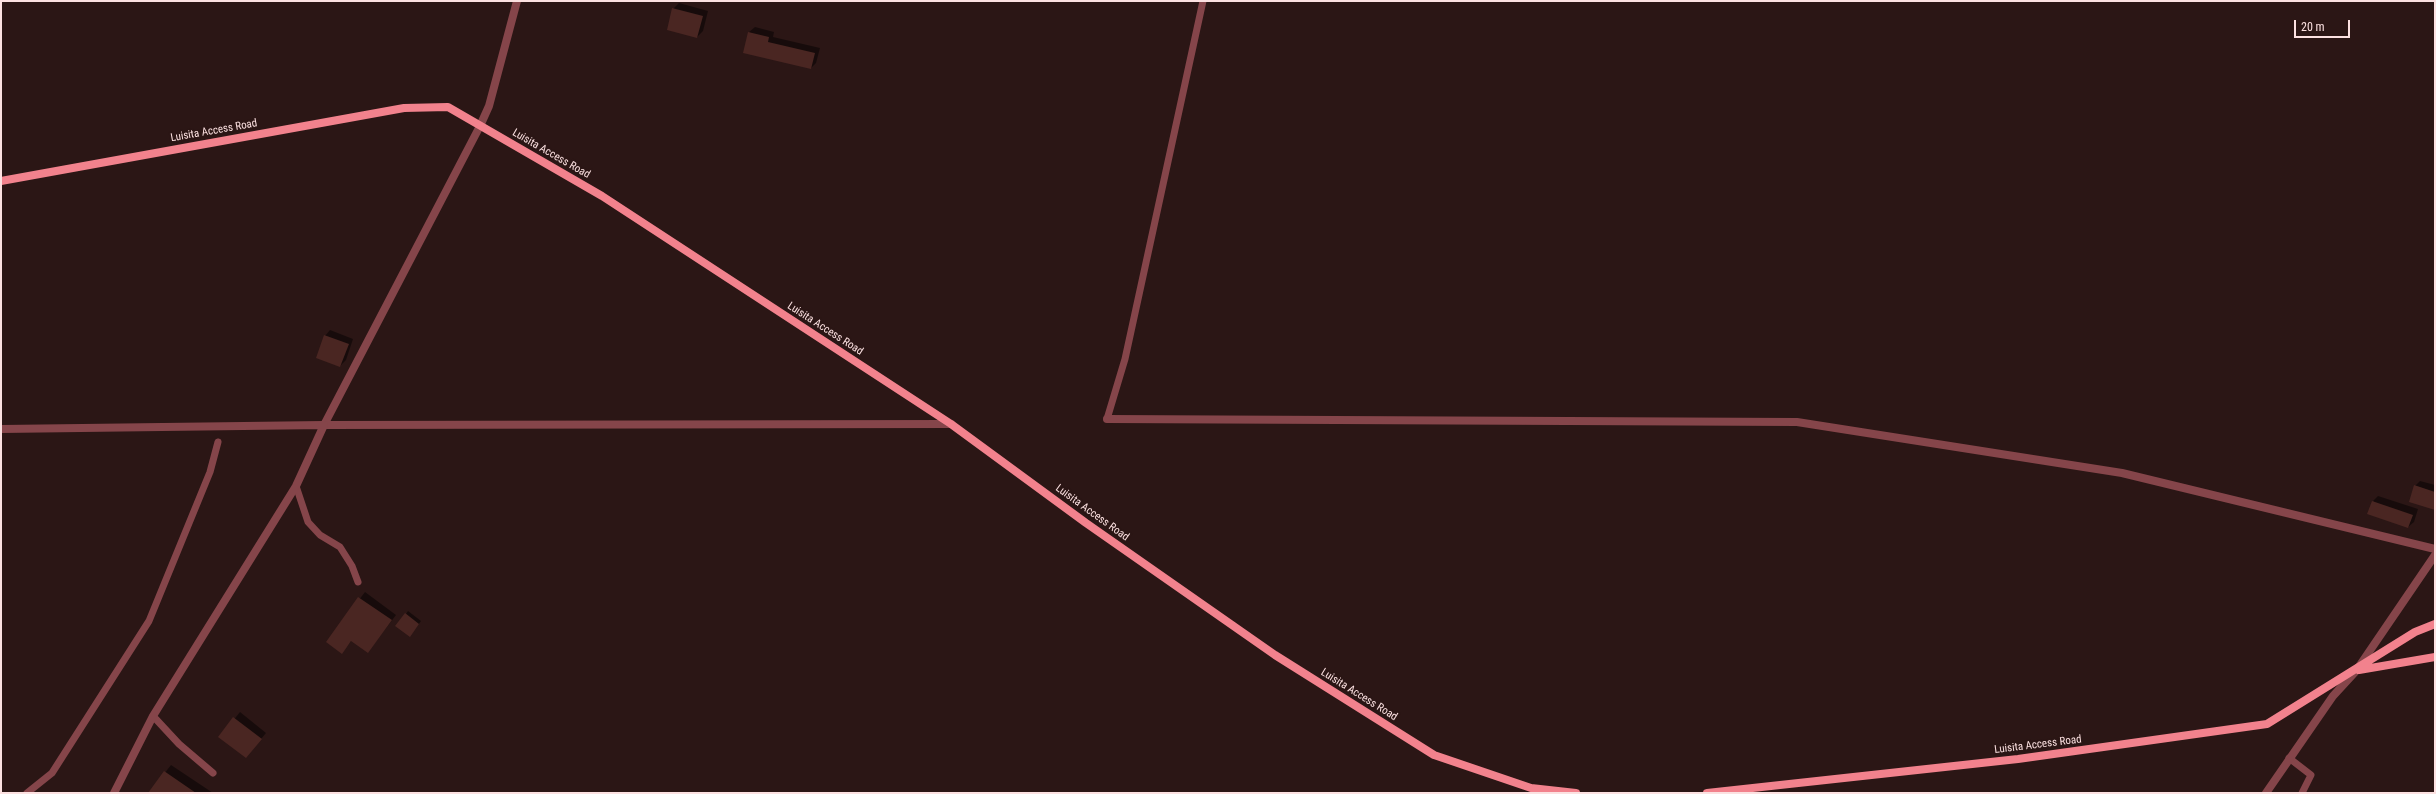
<!DOCTYPE html>
<html>
<head>
<meta charset="utf-8">
<style>
	body { margin:0 }
	#map { position:relative; width:2436px; height:794px; overflow:hidden; background:#2b1615; font-family:"Roboto Condensed",sans-serif }
	canvas { display:block }
	.frame { position:absolute; inset:0; border:2px solid #fce1e1; pointer-events:none }
	.scale { position:absolute; left:2294px; top:20px; width:56px; height:18px; box-sizing:border-box; border:2px solid #fce1e1; border-top:0; padding-left:5px; font-size:12px; line-height:14px; white-space:nowrap; color:#fce1e1; -webkit-text-stroke:3px #2b1615; paint-order:stroke }
</style>
</head>
<body>
<div id="map">
<canvas width="2436" height="794"></canvas>
<div class="frame"></div>
<div class="scale">20 m</div>
</div>
<script>
const ctx = document.querySelector('canvas').getContext('2d');
ctx.lineJoin = 'round';
function paint(path, color) { ctx.fillStyle = color; ctx.fill(path, 'evenodd'); }
function stroke(path, color, width, dash) { ctx.strokeStyle = color; ctx.lineWidth = width; ctx.lineCap = dash ? 'butt' : 'round'; ctx.setLineDash(dash || []); ctx.stroke(path); }
function drawText(font, color, halo, rows, align = 'center') {
  ctx.font = font + ' "Roboto Condensed",sans-serif'; ctx.lineWidth = 4; ctx.setLineDash([]); ctx.textBaseline = 'middle'; ctx.strokeStyle = halo; ctx.fillStyle = color; for (const [text, x, y, turn = 0] of rows) {
    ctx.save(); ctx.translate(x, y); ctx.rotate((+turn || 0) * Math.PI / 180); ctx.textAlign = isNaN(turn) ? turn : align; if (halo) ctx.strokeText(text, 0, 0); ctx.fillText(text, 0, 0); ctx.restore();
  }
}
paint(new Path2D(`
	M679,3L708,11L703,31L697,37L673,9Z
	M755,27L774,32L773,37L820,48L816,63L811,68L749,32Z
	M330,330L353,339L346,360L340,366L325,336Z
	M2420,481L2435,485V509L2415,486Z
	M2378,496L2418,509L2414,522L2408,527L2373,501Z
	M365,592L396,615L368,652L352,640L342,652L327,642Z
	M408,611L421,621L412,633L406,614Z
	M240,712L266,733L246,757L220,737Z
	M171,765L213,793H149Z`), '#0007');
paint(new Path2D(`
	M672,8L703,16L697,38L667,30Z
	M748,32L769,37L768,42L815,53L811,69L743,53Z
	M324,335L349,344L340,367L316,358Z
	M2414,485L2435,492V510L2409,502Z
	M2372,501L2413,515L2408,528L2367,514Z
	M358,597L392,620L368,653L351,641L342,654L326,642Z
	M405,613L419,624L410,637L395,626Z
	M233,717L262,739L246,758L218,737Z
	M164,771L196,793H148Z`), '#4a2622');
stroke(new Path2D(`
	M1107,419L1125,359L1203,1
	M296,486L308,522L320,535L340,547L352,566L358,582
	M153,716L179,744L213,773
	M2289,758L2311,775L2302,793
	M27,793L52,773L149,621L210,472L218,442`), '#85454a', 7);
stroke(new Path2D(`
	M480,126L324,425L951,424
	M1107,419L1797,422L2122,473L2435,549`), '#85454a', 8);
stroke(new Path2D(`
	M480,126L489,106L517,1
	M1,429L324,425L296,486L153,716L114,793
	M2266,793L2333,696L2356,671L2435,555`), '#85454a', 8);
stroke(new Path2D(`
	M1,181L404,108L448,107L602,196L951,424L1086,523L1275,655L1434,755L1531,788L1576,793
	M2359,670L2435,657
	M1707,793L2018,759L2267,724L2415,632L2435,624`), '#f2828d', 8);
drawText('11px', '#fce1e1', '#2b1615', [
	["Luisita Access Road",214,131,-10],
	["Luisita Access Road",551,154,30],
	["Luisita Access Road",825,329,33],
	["Luisita Access Road",1092,513,36],
	["Luisita Access Road",1359,695,32],
	["Luisita Access Road",2038,745,-7]
]);
</script>
</body>
</html>
